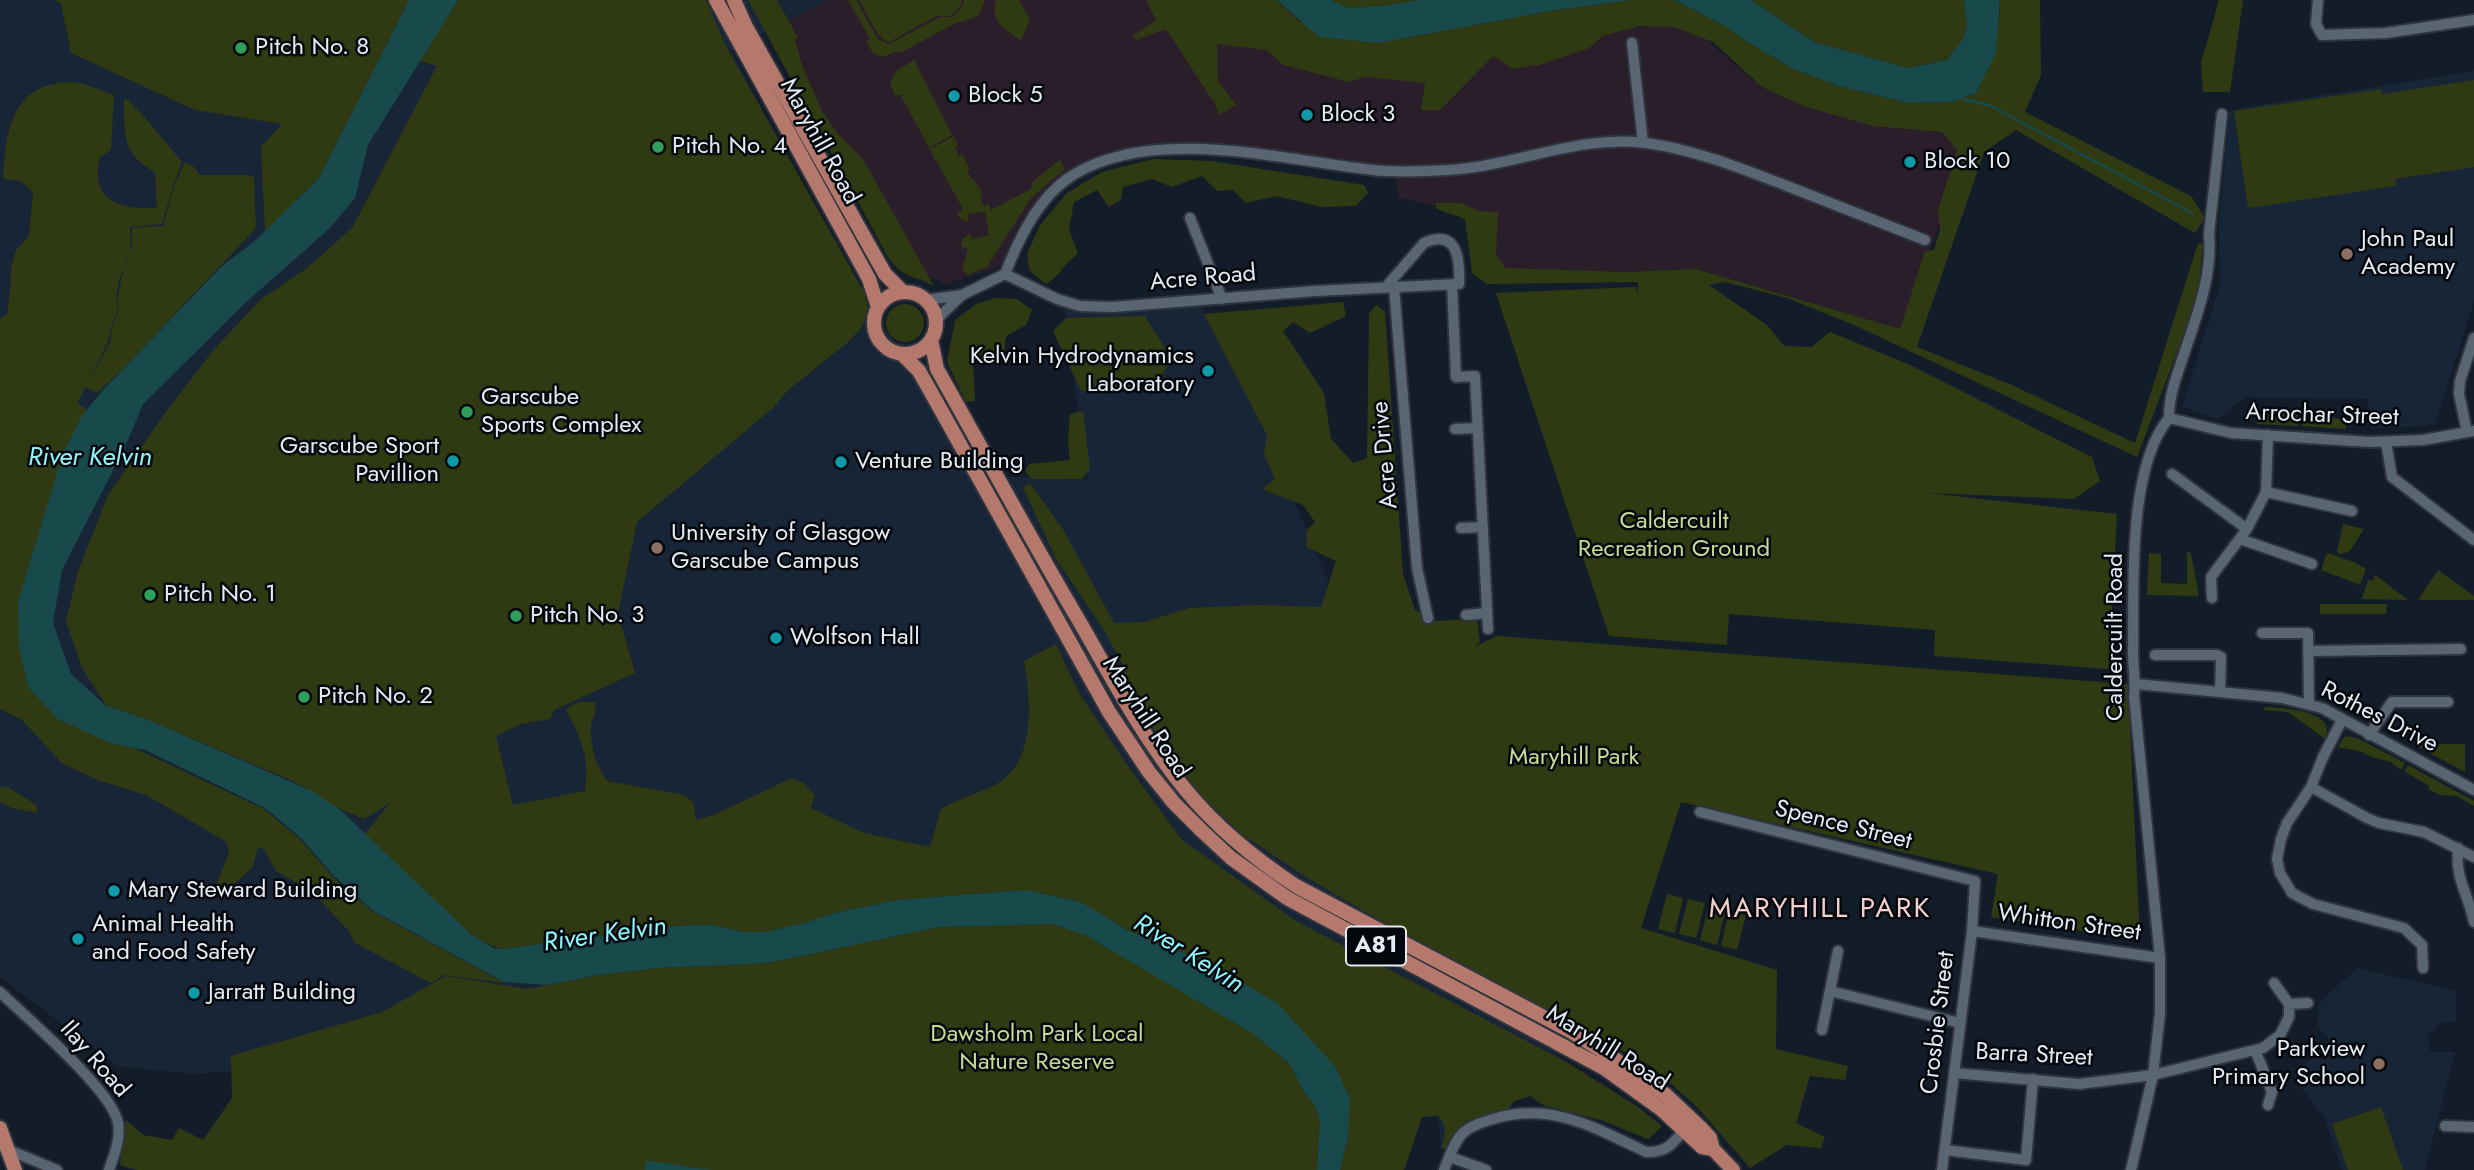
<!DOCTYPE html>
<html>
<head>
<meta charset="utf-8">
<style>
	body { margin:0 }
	canvas { display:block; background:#131c29 }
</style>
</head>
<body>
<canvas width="2474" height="1170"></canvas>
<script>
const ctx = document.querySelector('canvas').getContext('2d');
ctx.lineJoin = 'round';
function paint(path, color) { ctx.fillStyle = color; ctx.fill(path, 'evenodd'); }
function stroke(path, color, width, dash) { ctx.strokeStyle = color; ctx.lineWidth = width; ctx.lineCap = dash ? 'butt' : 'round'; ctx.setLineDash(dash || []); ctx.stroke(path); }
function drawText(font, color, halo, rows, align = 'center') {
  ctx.font = font + ' Jost,sans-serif'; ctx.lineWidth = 5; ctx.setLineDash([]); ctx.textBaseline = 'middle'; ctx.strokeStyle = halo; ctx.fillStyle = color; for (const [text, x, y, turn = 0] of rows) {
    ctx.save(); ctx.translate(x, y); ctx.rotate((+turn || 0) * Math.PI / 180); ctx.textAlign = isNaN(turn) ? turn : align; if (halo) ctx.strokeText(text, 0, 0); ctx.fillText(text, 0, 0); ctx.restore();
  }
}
paint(new Path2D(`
	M763,0H1214L1582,36L1659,24L1697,31L1751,79L1838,115L1972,138L1900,329L1696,269L1477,278L1464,211L1399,198L1394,173L1172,150L1092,162L1043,202L999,267L946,284L899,263Z`), '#2a1e2b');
paint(new Path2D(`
	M0,0H828L731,50L866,304L997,476L1088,480L1064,302L1080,306L1198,301L1267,435L1342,615L1415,941L1565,1061L1638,1107L1662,1126L1648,1139L1601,1120L1543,1105L1527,1095L1514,1101L1507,1111L1475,1120L1447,1150L1441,1148L1438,1116L1422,1117L1404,1170H1317L1319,1154L828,949L594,975L548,985L279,1069L191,1074L118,1066L0,977Z
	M2474,71V300L2435,425L2371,429L2368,399L2246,397L2217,419L2182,406L2220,285L2219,222L2230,110Z
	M2357,968L2456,991V1021L2439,1023L2428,1036L2430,1052H2455L2425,1170H2343L2324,1117L2293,1076L2329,1040L2317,1025L2319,1003Z`), '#182537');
paint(new Path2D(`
	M53,0H409L319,178L265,231L261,147L282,124L195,110L71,53L61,3Z
	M458,0H706L727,48L865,294L868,310L862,327L848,342L787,391L774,407L637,522L618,613L635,673L554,710L550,719L521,724L496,736L513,805L585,791C590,755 581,740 566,709L579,702H595C597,716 591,718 591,729C591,749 596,766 607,781L684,795L693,802L696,820L716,814L792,778L803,783L815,795L811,808L864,833L930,847L941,809C958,798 978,794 995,785C1037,763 1031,700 1024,661L1056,644L1079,693L1125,762L1181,839L1296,921L1565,1061L1638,1107L1662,1126L1648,1139L1601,1120L1543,1105L1531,1096L1514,1101L1507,1111L1475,1120L1447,1150L1441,1148C1445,1136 1448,1125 1438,1116L1422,1117L1404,1170H1340L1348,1138L1335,1066L1313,1045L1209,963L1129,931L1081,902L1026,890L898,900L834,913L809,922L766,932H743L711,925L675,926L504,949C470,947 391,860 365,834L390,803L364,819L338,808L297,783L151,721L106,705L82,668L66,621L78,571L108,495L168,409L212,352L260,300L307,268L352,228L437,66L420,61Z
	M748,0H777L798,38L795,40L802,65L822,111L838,134L863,159L934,286C914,275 902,278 888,257Z
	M848,0H856L878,39L889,44L940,17H951L961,9L964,0H985L979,16L954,24L900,53L898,51L882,57L873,53L866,42L870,39Z
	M859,0H962L960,7L950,16H937L889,42C876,39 867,12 859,0Z
	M996,0H1019L1030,19L1021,41C1004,28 990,24 996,0Z
	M1146,0H1277L1299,21L1378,43L1550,11L1631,0H1675L1727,27L1746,41L1794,69L1838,86L1908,103L1951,102L1976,93C1988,66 2001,30 2000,0H2040L2041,75L2025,112L2191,196L2205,218L2195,233L2016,130L1984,152L1917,347L2014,386L2135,443L2198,243L2203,244L2197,300L2137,457L1856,326L1787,298L1725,282L1709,285L1767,325L1784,346L1812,347L1830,332L1908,364L2092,457L2100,481L2074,499L1927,493L2117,514L2109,669L1934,656L1935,630L1729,614L1727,645L1609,636L1496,293L1636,287L1638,296V282L1487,284L1472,273L1465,219L1437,209L1435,203H1461L1478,211L1498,212L1496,254L1505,268L1625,272L1696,269L1900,329L1925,251L1934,250L1940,230L1938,210L1957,150L1942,132L1873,126L1803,106L1762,87L1713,42L1674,27L1640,26L1602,36L1589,48L1539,65L1513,69L1493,56L1440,110H1421L1425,83L1365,77L1349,82L1283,65L1267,50L1217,44L1218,81L1236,105L1219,115L1215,104L1166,29L1136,40L1133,36L1156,20Z
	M1331,0H1419L1382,6L1347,8Z
	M1751,0H1964L1967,27L1963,41L1947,60L1908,68L1814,42Z
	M2219,0H2243L2230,92H2203L2201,63Z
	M914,60L952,135L929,148L900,94L895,96L890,83L896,71Z
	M2474,80V167L2395,179L2396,186L2248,208L2234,111L2381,89L2383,94Z
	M69,82L84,84L114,95L111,150L100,157C89,201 120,210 157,208L155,172C121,153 125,135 124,99H127L141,113L182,162L173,186L162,224L130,227C130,235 132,243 130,250C124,269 112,290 118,310L111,327L108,342L87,383L110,343L112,327L119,310L117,301L125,262L132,247V228L163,226L174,186L185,162L194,167L200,175H245L254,177L256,228L123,369L97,393L85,387L78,403L88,411L26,582L94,729L264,809L300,839L333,877L372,911L505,983L444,975L431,983L355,943L348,930L313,892L276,871L264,849L258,848L252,868L226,891L215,887L229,853L227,842L146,795L100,781L62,763L22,720L0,709V319L7,314L11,283V268L16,250L29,236L33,192L21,181L3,179C5,149 7,106 37,90C46,85 58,83 69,82Z
	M954,136L958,146L955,148L959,156L962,154L970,170L967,171L971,179H974L983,194L980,196L984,207L988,203L991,210L1031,189L1032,182L1061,159L1064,170L1031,198L987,267L967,275L962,268L968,249L961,246L962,239L970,234L972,239L989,235L985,211L968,214V222L962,220L957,214L963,209L936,160H933L934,158L930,149Z
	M1153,159L1211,161L1364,185L1368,193L1356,206L1322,207L1276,196L1246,203L1233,190L1217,191L1202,176L1172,187L1152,179L1123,187L1121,200L1109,207L1097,190L1074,202L1069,229L1078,254C1062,264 1062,275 1046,284L1029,270L1027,254L1040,225L1067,193L1102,172Z
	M996,298L1017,299L1032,310L1026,325L1006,336L1004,358L973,359L975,401L966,402L947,362L955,320L976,304Z
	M1343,302L1346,316L1310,333L1293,322L1283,331L1324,393L1331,439L1353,463L1367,458L1369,314L1376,305L1385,311L1403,574L1415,610L1436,621L1477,619L1480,642L1474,647L1497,636L2128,684L2140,940L1991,917L1998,874L1681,802L1641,928L1777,970L1776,1049L1848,1066L1845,1080L1810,1076L1796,1123L1825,1137L1821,1148L1787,1145L1750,1168L1697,1107L1651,1066L1415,941L1306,877L1240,833L1186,781L1138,704L1141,702L1124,673L1126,671L1104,630L1056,559L1023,487L1030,483L1064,531L1114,623L1144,622L1189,608L1260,605L1321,607L1336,561L1306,547L1307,530L1315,522L1303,505L1262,489L1275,479L1264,454L1267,435L1204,314Z
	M886 323a19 19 0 1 1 38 0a19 19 0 1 1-38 0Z
	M1145,316C1151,328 1164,342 1167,355C1175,392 1104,390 1081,391L1053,331L1066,318Z
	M1083,411L1090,469L1082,479H1031L1025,470L1029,464L1070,460L1068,442L1070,414Z
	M2257,413L2298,415V426L2257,424Z
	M2303,416L2346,419V429L2302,426Z
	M2343,524L2364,529L2350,551L2340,554L2337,552Z
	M2187,552L2191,553L2199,596L2147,595L2149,553L2161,554V583L2187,584Z
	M2327,553L2354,562L2366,569L2360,585L2321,570Z
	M2438,570L2474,596V600H2418Z
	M2375,575L2408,600L2362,599L2368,580L2373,581Z
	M2320,604H2387L2386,614H2320Z
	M2265,707C2281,708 2339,710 2325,739L2288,712L2264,710Z
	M2345,736L2357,738L2405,763L2401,770L2391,762L2371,757L2363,752L2338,747Z
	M2465,744V772L2415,745V744Z
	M2408,765L2474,801V806L2457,796L2440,795L2428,789L2429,786L2404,771Z
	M6,786L35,804L37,808L36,813L12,808L0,802V788Z
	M1667,894L1683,898L1675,933L1658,929Z
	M1688,899L1705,903L1696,938L1679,934Z
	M1709,905L1726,909L1717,945L1700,940Z
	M1729,911L1746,915L1737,950L1721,946Z
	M1053,924L1088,936L1130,960L1252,1033L1290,1064L1304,1092L1314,1104L1320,1121L1317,1170H137L120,1165L126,1120L143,1135L172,1140L179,1128L203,1140L232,1098L231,1056L382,1012L446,976L527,989L598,975L658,968L768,963L939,927Z
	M2381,1107L2403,1170H2348L2332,1124Z`), '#2f3a13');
paint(new Path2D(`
	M409,0H458L368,145L355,198L330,228L244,304L143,404L125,447L62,570L53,623L71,674L105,705L151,721L312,791L338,808L471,934L495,949H504L675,926L712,925L743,932H766L808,922L834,913L898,900L1026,890L1081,902L1129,931L1209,963L1277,1003L1335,1066L1350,1099L1348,1138L1340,1170H1317L1320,1121L1314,1104L1304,1092L1290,1064L1252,1033L1087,936L1053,924L939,927L768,963L658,968L598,975L548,985L504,982L372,910L333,875L301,838L265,808L145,750L110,743L58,719L28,687L19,647L18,602L63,453L83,414L104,389L222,266L256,240L319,178Z
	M1277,0H1331L1348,8L1382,6L1419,0H1631L1550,11L1378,43L1319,37Z
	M1675,0H1751L1814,42L1908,68L1947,60L1962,41L1967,27L1964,0H2000L1996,53L1976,93L1951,102L1908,103L1838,86L1794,69L1746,41L1727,27Z
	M646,1161C670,1162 691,1169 715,1170H645Z`), '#184a4c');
stroke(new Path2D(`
	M1960,98L1991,106L2192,213`), '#184a4c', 2.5);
const minor = new Path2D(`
	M2318,0L2316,24L2322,35L2386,33L2474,20
	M1632,43L1643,143
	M1190,218L1222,299
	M1005,274C1019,238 1039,196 1073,175C1154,125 1284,160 1373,170C1398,173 1423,171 1447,170C1513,167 1579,134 1646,143C1696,150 1740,168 1787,186C1833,204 1879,222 1925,240
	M1005,274L1057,299L1080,306L1113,307L1315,291L1459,284C1460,260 1458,228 1424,243L1385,288
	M1452,284L1456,377L1475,376L1488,629
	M1394,287L1417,568L1428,618
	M926,300L962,295L1005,274
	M936,320L962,295
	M2169,418L2231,433L2369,442L2423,440L2474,431
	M1455,429L1478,428
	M2467,432L2459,394L2460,381L2474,338
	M2386,442L2392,477L2474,540
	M2172,474L2247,529
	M2266,492L2352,511
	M1461,528L1483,527
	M2240,539L2312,564
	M2212,598L2211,577L2247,529L2266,492L2268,435
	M1466,615L1487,613
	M2262,633H2308L2309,705
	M2309,651L2461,649
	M2155,655H2217L2221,657L2220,692
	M2136,684L2282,698L2322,708L2474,790
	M2342,720L2323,757L2311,787L2287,823L2281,839L2277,859L2280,873L2292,893L2313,904L2404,928L2422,945L2423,968
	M2369,735L2392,702H2448
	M2311,787L2367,818L2379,823L2424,832L2474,857
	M1700,812L1975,881L1972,931L1942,1170
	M2458,848C2455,880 2468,893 2474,922
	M1972,931L2160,958
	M1830,991L1960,1023
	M0,992C27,1018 112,1090 118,1123C121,1139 114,1155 109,1170
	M2289,1004L2308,1003
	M1822,1030L1838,951
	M2255,1050L2272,1092L2268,1105
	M1954,1073L2079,1084L2153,1075L2263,1048L2280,1035L2289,1017V1004L2274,983
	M2445,1126L2474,1127
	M4,1148L57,1170
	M1945,1150L2026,1160L2033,1079
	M1450,1157L1486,1170
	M1444,1170C1449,1158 1454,1141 1464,1132C1472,1125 1483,1122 1493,1119C1551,1101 1595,1128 1646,1152C1669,1153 1674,1141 1689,1125
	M2131,1170L2153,1075L2160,1013V958L2134,696C2136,681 2133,668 2133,653C2134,589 2127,468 2169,418C2169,397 2175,380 2182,360C2195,320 2213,277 2209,234L2222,114`);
const major = new Path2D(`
	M716,0L869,279L878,307
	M734,0L746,27L885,274L903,292
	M874 323a31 31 0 1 1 62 0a31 31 0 1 1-62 0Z
	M931,340L937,369C984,452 1029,536 1078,619C1111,676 1142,737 1185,789C1216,827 1255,859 1296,886L1570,1031L1612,1057L1666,1095L1701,1128L1710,1138L1713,1149L1733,1170
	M902,354L919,371L942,412L1109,712L1149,772L1174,803L1202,831L1231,858L1287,898L1604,1068L1661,1109L1702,1147L1713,1149
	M0,1128L15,1170`);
stroke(minor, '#2f353e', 14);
stroke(major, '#2f353e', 18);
stroke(minor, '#5a6574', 10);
stroke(major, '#b4796c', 14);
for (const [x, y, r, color] of [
	[241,48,7,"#2e9e5b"],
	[954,96,7,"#0f9aa8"],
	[1307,115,7,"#0f9aa8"],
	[658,147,7,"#2e9e5b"],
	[1910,162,7,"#0f9aa8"],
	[2347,254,7,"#8d6e63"],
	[1208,371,7,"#0f9aa8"],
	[467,412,7,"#2e9e5b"],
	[453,461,7,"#0f9aa8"],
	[841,462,7,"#0f9aa8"],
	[657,548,7,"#8d6e63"],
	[150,595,7,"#2e9e5b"],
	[516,616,7,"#2e9e5b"],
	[776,638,7,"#0f9aa8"],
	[304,697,7,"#2e9e5b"],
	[114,891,7,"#0f9aa8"],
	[78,939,7,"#0f9aa8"],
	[194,993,7,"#0f9aa8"],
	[2379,1064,7,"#8d6e63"]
]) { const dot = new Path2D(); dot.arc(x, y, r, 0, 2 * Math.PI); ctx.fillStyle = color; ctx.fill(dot); stroke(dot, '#04070c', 2.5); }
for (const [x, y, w] of [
	[1376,946,60]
]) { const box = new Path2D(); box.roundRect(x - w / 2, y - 19.5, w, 39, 5); ctx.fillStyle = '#04070c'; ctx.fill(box); stroke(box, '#e4ebf3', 2); }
drawText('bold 23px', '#e4ebf3', null, [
	["A81",1376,946]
]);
drawText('24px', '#e4ebf3', '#04070c', [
	["Pitch No. 8",255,48],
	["Block 5",968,96],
	["Block 3",1321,115],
	["Pitch No. 4",672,147],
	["Block 10",1924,162],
	["John Paul",2361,240],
	["Academy",2361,268],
	["Kelvin Hydrodynamics",1194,357,"right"],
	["Laboratory",1194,385,"right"],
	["Garscube",481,398],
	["Sports Complex",481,426],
	["Garscube Sport",439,447,"right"],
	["Pavillion",439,475,"right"],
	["Venture Building",855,462],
	["University of Glasgow",671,534],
	["Garscube Campus",671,562],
	["Pitch No. 1",164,595],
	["Pitch No. 3",530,616],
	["Wolfson Hall",790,638],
	["Pitch No. 2",318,697],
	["Mary Steward Building",128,891],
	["Animal Health",92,925],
	["and Food Safety",92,953],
	["Jarratt Building",208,993],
	["Parkview",2365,1050,"right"],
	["Primary School",2365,1078,"right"]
], 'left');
drawText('24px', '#e4ebf3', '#04070c', [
	["Maryhill Road",819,142,61],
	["Acre Road",1203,279,-5],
	["Arrochar Street",2322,416,2],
	["Acre Drive",1386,455,-95],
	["Caldercuilt Road",2116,637,-90],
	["Maryhill Road",1145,718,57],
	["Rothes Drive",2379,718,27],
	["Spence Street",1843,826,14],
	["Whitton Street",2069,924,8],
	["Crosbie Street",1939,1023,-83],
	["Maryhill Road",1607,1049,32],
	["Barra Street",2034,1056,3],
	["Ilay Road",94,1060,49]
]);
drawText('24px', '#c7dd96', '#04070c', [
	["Caldercuilt",1674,522],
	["Recreation Ground",1674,550],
	["Maryhill Park",1574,758],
	["Dawsholm Park Local",1037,1035],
	["Nature Reserve",1037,1063]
]);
drawText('italic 26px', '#90f6fb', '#04070c', [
	["River Kelvin",90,459],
	["River Kelvin",605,936,-8],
	["River Kelvin",1188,955,32]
]);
ctx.letterSpacing = '2px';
drawText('28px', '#f3d0cd', '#04070c', [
	["MARYHILL PARK",1820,910]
]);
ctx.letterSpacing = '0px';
</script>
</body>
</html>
